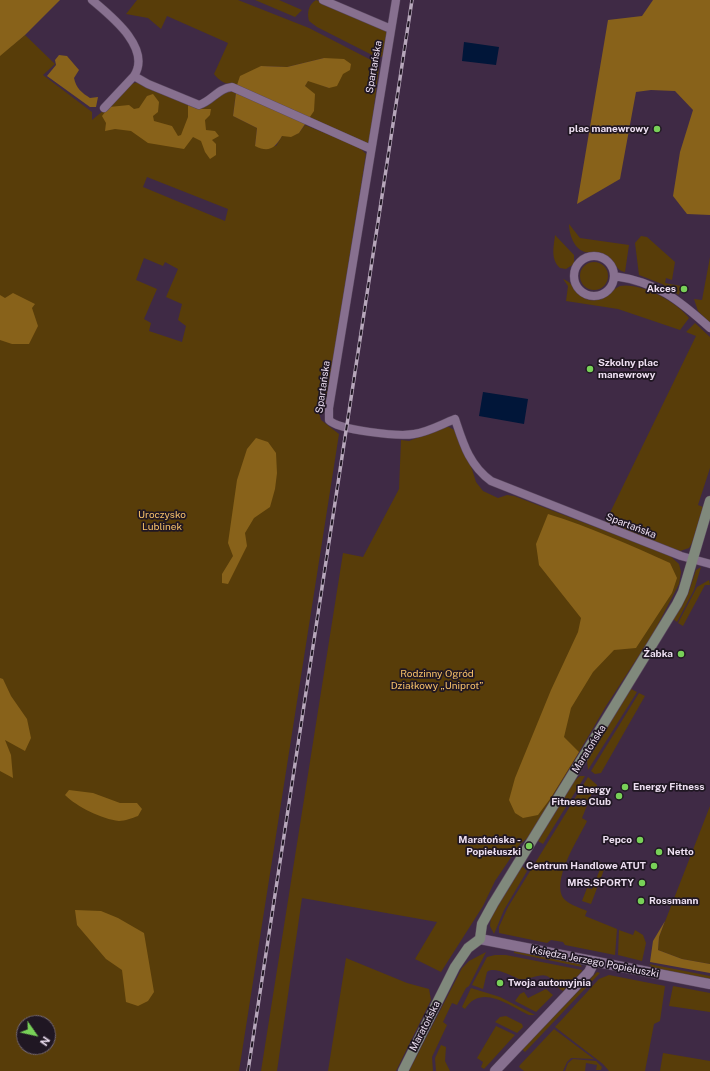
<!DOCTYPE html>
<html>
<head>
<meta charset="utf-8">
<style>
	body { margin:0 }
	#map { position:relative; width:710px; height:1071px; overflow:hidden; background:#3f2a45; font-family:"Public Sans",sans-serif }
	canvas { display:block }
	.north { position:absolute; left:16px; top:1015px; width:40px; height:40px; box-sizing:border-box; background:#201723; border:1px solid #726775; border-radius:50%; rotate:124deg; font-size:11px; font-weight:700; line-height:16px; text-align:center; color:#eddff1 }
	.north::after { content:''; display:block; margin:auto; width:14px; height:18px; background:#78d158; clip-path:polygon(50% 0,100% 100%,50% 72%,0 100%) }
</style>
</head>
<body>
<div id="map">
<canvas width="710" height="1071"></canvas>
<div class="north">N</div>
</div>
<script>
const ctx = document.querySelector('canvas').getContext('2d');
ctx.lineJoin = 'round';
function paint(path, color) { ctx.fillStyle = color; ctx.fill(path, 'evenodd'); }
function stroke(path, color, width, dash) { ctx.strokeStyle = color; ctx.lineWidth = width; ctx.lineCap = dash ? 'butt' : 'round'; ctx.setLineDash(dash || []); ctx.stroke(path); }
function drawText(font, color, halo, rows, align = 'center') {
  ctx.font = font + ' "Public Sans",sans-serif'; ctx.lineWidth = 3.5; ctx.setLineDash([]); ctx.textBaseline = 'middle'; ctx.strokeStyle = halo; ctx.fillStyle = color; for (const [text, x, y, turn = 0] of rows) {
    ctx.save(); ctx.translate(x, y); ctx.rotate((+turn || 0) * Math.PI / 180); ctx.textAlign = isNaN(turn) ? turn : align; if (halo) ctx.strokeText(text, 0, 0); ctx.fillText(text, 0, 0); ctx.restore();
  }
}
paint(new Path2D(`
	M137,0H238L309,28L373,61L379,68L369,145L309,119L305,86L308,80L329,88L324,58L287,67L261,66L237,85C228,86 219,81 214,74L228,43L167,16L161,29L148,18L126,14Z
	M255,0H279L302,10L295,17Z
	M316,0L388,31L385,54L381,57H376L317,27L309,21C307,13 308,5 316,0Z
	M25,35L55,64L43,75L92,112V120L109,106L128,85L138,82L200,106H207C214,97 224,90 236,92L233,116L257,128L255,146H276L282,136C295,134 296,138 305,125L359,147L366,154L325,409L318,410L321,420L339,434L239,1071H0V55ZM147,177L228,209L225,221L143,187ZM144,258L163,266L165,262L178,269L166,297L182,304L178,320L186,326L182,342L149,331L151,323L144,319L157,289L136,280ZM24,1023H48V1047H24Z
	M569,224L580,238L629,245L625,272C616,271 614,260 607,256C600,251 593,254 585,252C574,249 569,234 569,224Z
	M555,235L574,255V264L566,269L560,268C550,259 554,246 555,235Z
	M641,236L647,237L675,262L672,280L666,278L665,283L681,286L679,295L662,284L639,275L635,243Z
	M710,257V323L698,311L694,299L702,300Z
	M580 276a14 14 0 1 1 28 0a14 14 0 1 1-28 0Z
	M563,279C578,284 578,306 601,299C608,296 612,290 620,286C640,282 677,302 689,318L680,330L618,309L566,301L568,286Z
	M695,323L710,337V468L698,505L703,507L692,543L689,548L680,551L605,523L696,336L686,332Z
	M445,427H449L454,430L472,469L476,482L483,491L498,498L507,495L514,496L669,555L679,564L681,572L679,584L653,634L606,706L530,836L520,844L495,881L483,906L441,972L415,959L437,922L302,898L277,1071H261L343,553L363,557L399,489L401,440L409,441Z
	M701,567L694,590L677,622L673,619L688,594L696,570Z
	M709,580L710,585H705L683,626L678,623L697,587Z
	M631,689L637,692L588,770L587,760Z
	M639,693L645,696L601,773L595,774L591,771Z
	M580,776H585L543,844L538,841L574,781Z
	M588,777L597,785V795L592,793L582,818L587,821C579,838 549,883 565,900C571,905 580,908 587,911L585,916L617,929L615,955L565,945L563,942L551,940L547,943L499,933V927L508,907Z
	M710,806V964L682,959L658,950L659,937Z
	M599,862L604,864L605,867L591,904L582,901L587,888L592,889L601,867L596,865Z
	M522,866L527,871L504,910L494,934L490,926L491,917Z
	M619,930L633,935L635,930L643,935L646,943L642,961L618,955Z
	M514,951L580,964L582,967L514,953Z
	M486,952L469,986L466,988L457,1005L452,1003L443,1022L447,1025L432,1057L433,1071H409L462,968L469,961Z
	M495,955H506L582,970V971L563,991C556,988 554,979 547,976C539,973 528,981 519,979C511,976 494,966 487,972L483,989L472,985L487,957Z
	M346,958L407,983L429,989L431,1000L396,1071H328Z
	M649,964L710,976V980L653,968Z
	M597,972L600,973L525,1052L522,1049Z
	M609,975L665,986L660,1021L654,1024L645,1071H609L603,1064L555,1027L599,979Z
	M673,986L710,993V1012L669,1006Z
	M471,988L500,997L535,1015H529C510,1006 481,983 465,1009L462,1007Z
	M546,989L553,995L536,1012L515,1001L520,994L524,992L528,998Z
	M506,1016L522,1024L523,1027L517,1033L495,1022L500,1017Z
	M496,1026L515,1035L484,1069L481,1067L483,1062L477,1058Z
	M554,1029L594,1059L571,1058L567,1062L563,1071H524L519,1067L520,1065Z
	M441,1045L446,1047L445,1061L450,1071H436L435,1058Z
	M663,1053L710,1061V1071H660Z
	M573,1059L596,1061L602,1067L601,1070H596L597,1065L586,1063L585,1071H565L568,1063Z`), '#583d09');
paint(new Path2D(`
	M0,0H60L25,35L0,56Z
	M653,0H710V215L687,214L673,196L680,152L693,110L675,91L651,90L636,92L620,179L577,204L608,20L642,16Z
	M59,55L67,56L79,70L74,78C76,88 82,93 90,98L98,97L96,107H90L47,76L56,65L55,60Z
	M324,58L344,59L351,64L350,70L343,74L337,86L329,88L308,81L305,86L315,94L314,111L299,133L291,137L282,136C275,148 269,153 255,146L257,128L233,116L237,85L240,76L261,66L287,67Z
	M153,94L159,102L158,112L153,116L154,121L172,126L178,136L181,135L188,117V103L197,109H211L210,115L205,120L206,130L215,131L219,136L212,140L216,144V155L210,159L205,152L201,141L193,137L184,149L148,143L131,131L115,129L105,131L106,123L102,116L109,107L129,105L134,109L139,108L147,96Z
	M13,293L35,304L32,308L38,326L29,344H12L0,340V295L5,298Z
	M256,438L268,442L276,453L277,473L275,489L270,507L254,518L245,533L247,546L228,584L222,583V574L233,556L228,543L237,480L247,449Z
	M548,514C590,527 630,545 670,563L677,578L672,593L636,648L614,650L593,672L571,708L564,737L579,752L550,799L538,815L523,818L515,813L509,800L515,778L551,690L578,632L581,618L539,565L536,544Z
	M0,678L3,679L11,696L27,719L31,738L25,751L5,740L11,755L13,778L0,771Z
	M69,790L93,793L120,803H137L142,809L138,816C132,818 125,821 119,821C102,819 77,807 65,795Z
	M75,910L101,911L118,918L144,933L154,992L148,1001L138,1006L126,1002L122,970L106,959L77,925Z
	M665,921L659,937L658,950L682,959L710,964V973L650,962L653,941Z`), '#88621a');
paint(new Path2D(`
	M464,42L499,47L496,65L462,61Z
	M483,392L528,399L524,424L479,416Z`), '#011639');
const minor = new Path2D(`
	M92,0C111,16 152,48 134,76
	M323,0L391,29
	M396,0L329,408V420C338,430 399,437 414,434C428,432 442,424 455,419C463,443 469,465 491,481L681,556L710,564
	M104,108L134,76L148,84L199,105C212,101 218,88 232,87L371,149
	M574 276a20 20 0 1 1 40 0a20 20 0 1 1-40 0Z
	M614,276C657,282 679,300 710,328`);
const tertiary = new Path2D(`
	M480,939L710,984
	M495,1071L589,972L594,962`);
const secondary = new Path2D(`
	M403,1071L455,967L468,948L480,939L482,924L493,904L677,604L683,592L710,501`);
stroke(minor, '#59475e', 9);
stroke(tertiary, '#59475e', 11);
stroke(secondary, '#59475e', 11);
stroke(minor, '#87708f', 8);
stroke(tertiary, '#87708f', 10);
stroke(secondary, '#80897c', 10);
const rail = new Path2D(`
	M248,1071L412,0`);
stroke(rail, '#b7a7bb', 3.5);
stroke(rail, '#201723', 2, [6]);
for (const [x, y, r, color] of [
	[657,129,4,"#78d158"],
	[684,289,4,"#78d158"],
	[590,369,4,"#78d158"],
	[681,654,4,"#78d158"],
	[625,787,4,"#78d158"],
	[619,796,4,"#78d158"],
	[640,840,4,"#78d158"],
	[529,846,4,"#78d158"],
	[659,852,4,"#78d158"],
	[654,866,4,"#78d158"],
	[642,883,4,"#78d158"],
	[641,901,4,"#78d158"],
	[500,983,4,"#78d158"]
]) { const dot = new Path2D(); dot.arc(x, y, r, 0, 2 * Math.PI); ctx.fillStyle = color; ctx.fill(dot); stroke(dot, '#201723', 1.5); }
drawText('10px', '#eddff1', '#201723', [
	["Spartańska",374,67,-80],
	["Spartańska",323,387,-82],
	["Spartańska",631,526,21],
	["Maratońska",589,749,-58],
	["Księdza Jerzego Popiełuszki",595,962,11],
	["Maratońska",425,1026,-63]
]);
drawText('bold 10px', '#eddff1', '#201723', [
	["plac manewrowy",649,129],
	["Akces",676,289],
	["Szkolny plac",598,363,"left"],
	["manewrowy",598,375,"left"],
	["Żabka",673,654],
	["Energy Fitness",633,787,"left"],
	["Energy",611,790],
	["Fitness Club",611,802],
	["Maratońska -",521,840],
	["Popiełuszki",521,852],
	["Pepco",632,840],
	["Netto",667,852,"left"],
	["Centrum Handlowe ATUT",646,866],
	["MRS.SPORTY",634,883],
	["Rossmann",649,901,"left"],
	["Twoja automyjnia",508,983,"left"]
], 'right');
drawText('10px', '#f6c069', '#201723', [
	["Uroczysko",162,515],
	["Lublinek",162,527],
	["Rodzinny Ogród",437,674],
	["Działkowy „Uniprot”",437,686]
]);
</script>
</body>
</html>
